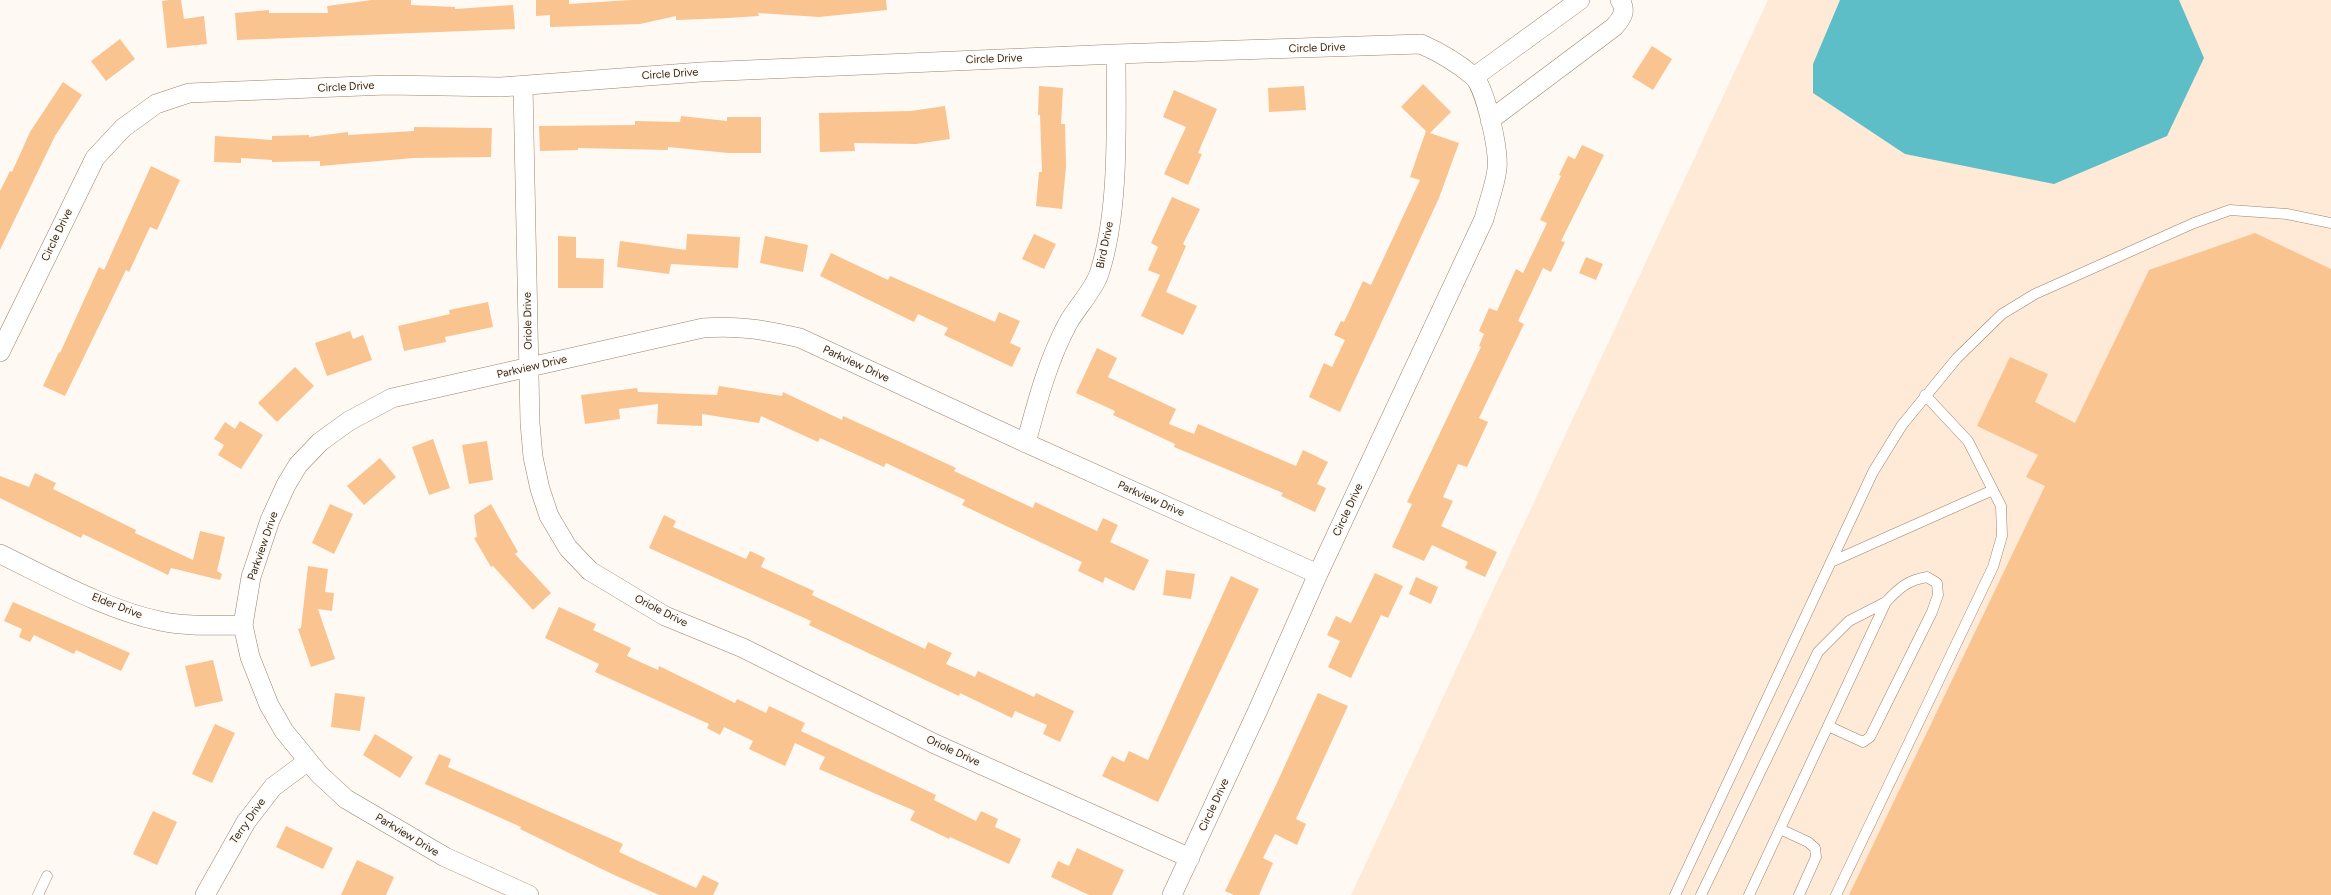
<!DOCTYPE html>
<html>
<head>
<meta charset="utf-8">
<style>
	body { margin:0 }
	canvas { display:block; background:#fef9f3 }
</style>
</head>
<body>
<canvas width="2331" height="895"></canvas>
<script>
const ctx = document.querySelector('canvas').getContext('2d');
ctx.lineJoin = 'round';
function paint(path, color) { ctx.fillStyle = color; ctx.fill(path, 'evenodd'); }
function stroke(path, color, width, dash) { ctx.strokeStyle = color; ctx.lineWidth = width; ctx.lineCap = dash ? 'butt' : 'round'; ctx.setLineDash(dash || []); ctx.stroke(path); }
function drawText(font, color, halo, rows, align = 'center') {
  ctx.font = font + ' Figtree,sans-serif'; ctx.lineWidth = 3; ctx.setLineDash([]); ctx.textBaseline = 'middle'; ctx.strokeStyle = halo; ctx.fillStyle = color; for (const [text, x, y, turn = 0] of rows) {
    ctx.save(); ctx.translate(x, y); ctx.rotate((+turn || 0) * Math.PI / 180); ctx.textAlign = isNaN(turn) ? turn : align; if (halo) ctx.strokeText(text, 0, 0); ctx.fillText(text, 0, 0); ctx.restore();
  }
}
paint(new Path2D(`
	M1768,0H2331V895H1351Z`), '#feead6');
paint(new Path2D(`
	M1840,0H2179L2204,58L2167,136L2054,184L1905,154L1813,93V64Z`), '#5ebec7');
paint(new Path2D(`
	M169,0H181L184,19L204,16L207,44L167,48L162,1Z
	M372,0H411V5L455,7V9L513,5L515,29L237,40L235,13L269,10V13H328L327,6Z
	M536,0H569V4L631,0H886L887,10L819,17L758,13L759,16L728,18L676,20V16L640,24L550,27V15L536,16Z
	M120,39L135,59L106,81L91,61Z
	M1652,46L1672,59L1653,90L1632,77Z
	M63,82L82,95L55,136L0,250V191L10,171L12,172L30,132Z
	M1423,84L1451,112L1430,133L1459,143L1439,198L1340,412L1309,397L1324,363L1332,367L1345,340L1334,335L1341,321L1344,322L1363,281L1371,285L1420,180L1410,177L1426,131L1401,107Z
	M1039,86L1063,88L1061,124H1065L1066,167L1062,209L1036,206L1039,172H1042L1040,115H1038Z
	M1304,86L1306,110L1269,112L1268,88Z
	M1174,90L1217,109L1198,153L1202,154L1188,185L1164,174L1186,127L1163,117Z
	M945,106L950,139L916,144L854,143L855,151L820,152L819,113L911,111Z
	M681,116L727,121V117H761V153H728L668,147V150L578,148V150L540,151L539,126L635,125V121L680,122Z
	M414,127L492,128L491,157L414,158L320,166V161L272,162V160L241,158V163L214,162L215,136L272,140V136L309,135V137L348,132V135L414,131Z
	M1582,145L1604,155L1561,241L1565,242L1551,272L1543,268L1518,321L1524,324L1479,418L1488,422L1467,467L1458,464L1443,497L1453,501L1441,526L1497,552L1485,577L1465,568L1468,562L1432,545L1424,561L1392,547L1412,504L1407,502L1481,347L1479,346L1484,334L1479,331L1489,308L1497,311L1516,269L1523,273L1547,223L1540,220L1561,176L1559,175L1568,156L1575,159Z
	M151,166L180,180L157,230L150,227L129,272L126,270L65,396L43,386L59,352L60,353L99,267L104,270Z
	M1172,197L1200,209L1183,244L1186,246L1166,292L1197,306L1183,335L1141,316L1160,275L1148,270L1158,247L1151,243Z
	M2255,233L2331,269V895H1849L2045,486L2026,477L2038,455L1977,426L2010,357L2048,374L2035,402L2075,423L2149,270Z
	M687,234L740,237L738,268L671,264L669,274L617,267L620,241L686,250Z
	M1034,234L1056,244L1044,269L1022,259Z
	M558,236L576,237V258L604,259L603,288H558Z
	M765,236L808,245L803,272L760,263Z
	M831,253L888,280L890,276L995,322L999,312L1020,321L1010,343L1021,348L1012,367L944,335L948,328L918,314L914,322L820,276Z
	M1586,257L1603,264L1596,280L1579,273Z
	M488,302L493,327L445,337L446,342L404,351L398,326L450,314L449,310Z
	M350,331L353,339L363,335L372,360L327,376L315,343Z
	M1097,348L1117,358L1108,377L1176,409L1169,424L1194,434L1198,424L1296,466L1303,450L1328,462L1317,484L1326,488L1315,512L1281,496L1283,493L1174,447L1175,444L1113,415L1115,411L1076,393Z
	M295,367L314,386L277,422L258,403Z
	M719,386L782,396L783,392L842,420L843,416L896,440L956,468L954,471L1033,508L1035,502L1097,531L1103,518L1118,525L1110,542L1149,560L1134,591L1105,577L1103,583L1078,571L1082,562L962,505L965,500L886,463L884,467L820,438L818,442L761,416L759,423L702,414V426L657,424L658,404L619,409L620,419L585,424L581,395L637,388L638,392L717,395Z
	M240,421L263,435L241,469L218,455L224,445L214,439L225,422L235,429Z
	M433,439L450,488L429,495L412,447Z
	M487,441L493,480L469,484L462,445Z
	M380,458L396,477L364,505L347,486Z
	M35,473L56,483L53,489L136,530L135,533L193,560L200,531L225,537L217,571L222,574L220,580L171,568L168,575L83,534L81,538L0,498V476L29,487Z
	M330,504L353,514L334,554L312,543Z
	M491,504L518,552L515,554L551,593L533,610L493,566L491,567L474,538L477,537L474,515Z
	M664,515L676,521L673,527L746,559L750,551L765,558L761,567L814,591L812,595L925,649L928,642L952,653L946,664L975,677L978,671L1034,697L1036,693L1074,711L1060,742L1043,734L1047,725L1015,711L1012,718L960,693L959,696L809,625L811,621L649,548Z
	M308,566L328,569L325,592L334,593L332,611L318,609L335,659L311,667L298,629L301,628Z
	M1166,570L1195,574L1191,599L1163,595Z
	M1375,573L1403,586L1388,618L1381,615L1351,678L1328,667L1340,641L1327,635L1336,616L1351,623Z
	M1231,576L1259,589L1158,802L1102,776L1112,756L1124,762L1129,751L1148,760Z
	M1416,577L1438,587L1431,604L1409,594Z
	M13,602L130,653L121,671L76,650L74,654L34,635L30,642L19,637L22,629L4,621Z
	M559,607L596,624L593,630L631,648L627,656L658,670L659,666L735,703L737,699L766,713L769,706L805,723L801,731L936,795L934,800L976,821L981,811L998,819L995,827L1021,839L1009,864L950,837L949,839L910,820L915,811L819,769L825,757L795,743L785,766L749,749L753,741L724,727L720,735L707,728L709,724L595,672L599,664L545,638Z
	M213,660L223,701L195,707L185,666Z
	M335,693L365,697L360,731L331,727Z
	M1318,693L1348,706L1296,819L1306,824L1297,845L1275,834L1263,858L1273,863L1259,895H1234L1225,891L1275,787Z
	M215,724L235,733L212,783L192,774Z
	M375,734L413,757L400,778L363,755Z
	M439,754L451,759L448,767L623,844L619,852L696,888L703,875L719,883L713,895H659L610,873L520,829L521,827L425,784Z
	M153,811L177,822L157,865L133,854Z
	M286,826L333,848L323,869L276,847Z
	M1077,848L1124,870L1112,895H1089L1051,877L1058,861L1069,866Z
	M357,860L394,877L386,895H341Z`), '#fac490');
const service = new Path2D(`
	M1831,562L1993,490
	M1780,829L1808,842L1815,848L1816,857L1799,895
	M38,895L47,876
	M1675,895L1873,472L1902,425L1957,358L2002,314L2035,294L2194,223L2230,210L2287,214L2331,223
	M1701,895L1818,652L1849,621L1886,602
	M1749,895L1886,602C1899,588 1908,580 1927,577L1937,583L1938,595L1932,612L1870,737L1863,742L1828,726
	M1836,895L1993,567L2002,536L2001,506L1968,441L1925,395`);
const minor = new Path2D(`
	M1474,77L1580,0
	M523,85L530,423L533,457L540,489L549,516L568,548L590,571L665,616L743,648L935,744L1190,858
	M1490,120L1614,27C1622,18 1627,11 1620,0
	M0,352L95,158L123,128L156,104L189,93L387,85L501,87L701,72L1116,54L1421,44C1439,52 1458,63 1473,76C1486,88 1499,151 1497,169C1495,186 1488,203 1484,219L1318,574L1258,710L1172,895
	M1026,443C1037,402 1048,360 1068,323C1077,307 1093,291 1099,274C1120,211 1116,121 1116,54
	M0,554C50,578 106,610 160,621C187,627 216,625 243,625
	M205,895L246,822L273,787L308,761
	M529,895L445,857L346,799L319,774L284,731L269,705L250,657L243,625L251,577L270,520L286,485L298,465L320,442L349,421L392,398L703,328C739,325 764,330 800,338L1026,443L1318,574`);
stroke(service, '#9d836b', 11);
stroke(minor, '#9d836b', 20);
stroke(service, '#fff', 10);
stroke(minor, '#fff', 19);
drawText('11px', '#32271d', '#fef9f3', [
	["Circle Drive",1317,48,-2],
	["Circle Drive",994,59,-2],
	["Circle Drive",670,74,-4],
	["Circle Drive",346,87,-3],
	["Circle Drive",57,235,-64],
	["Bird Drive",1105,245,-78],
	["Oriole Drive",528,321,-91],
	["Parkview Drive",856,364,25],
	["Parkview Drive",532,367,-13],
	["Parkview Drive",1151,499,24],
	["Circle Drive",1348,510,-65],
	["Parkview Drive",263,546,-71],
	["Elder Drive",117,606,21],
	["Oriole Drive",661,611,27],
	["Oriole Drive",953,751,25],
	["Circle Drive",1214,805,-65],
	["Terry Drive",248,821,-55],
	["Parkview Drive",407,835,31]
]);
</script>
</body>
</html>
